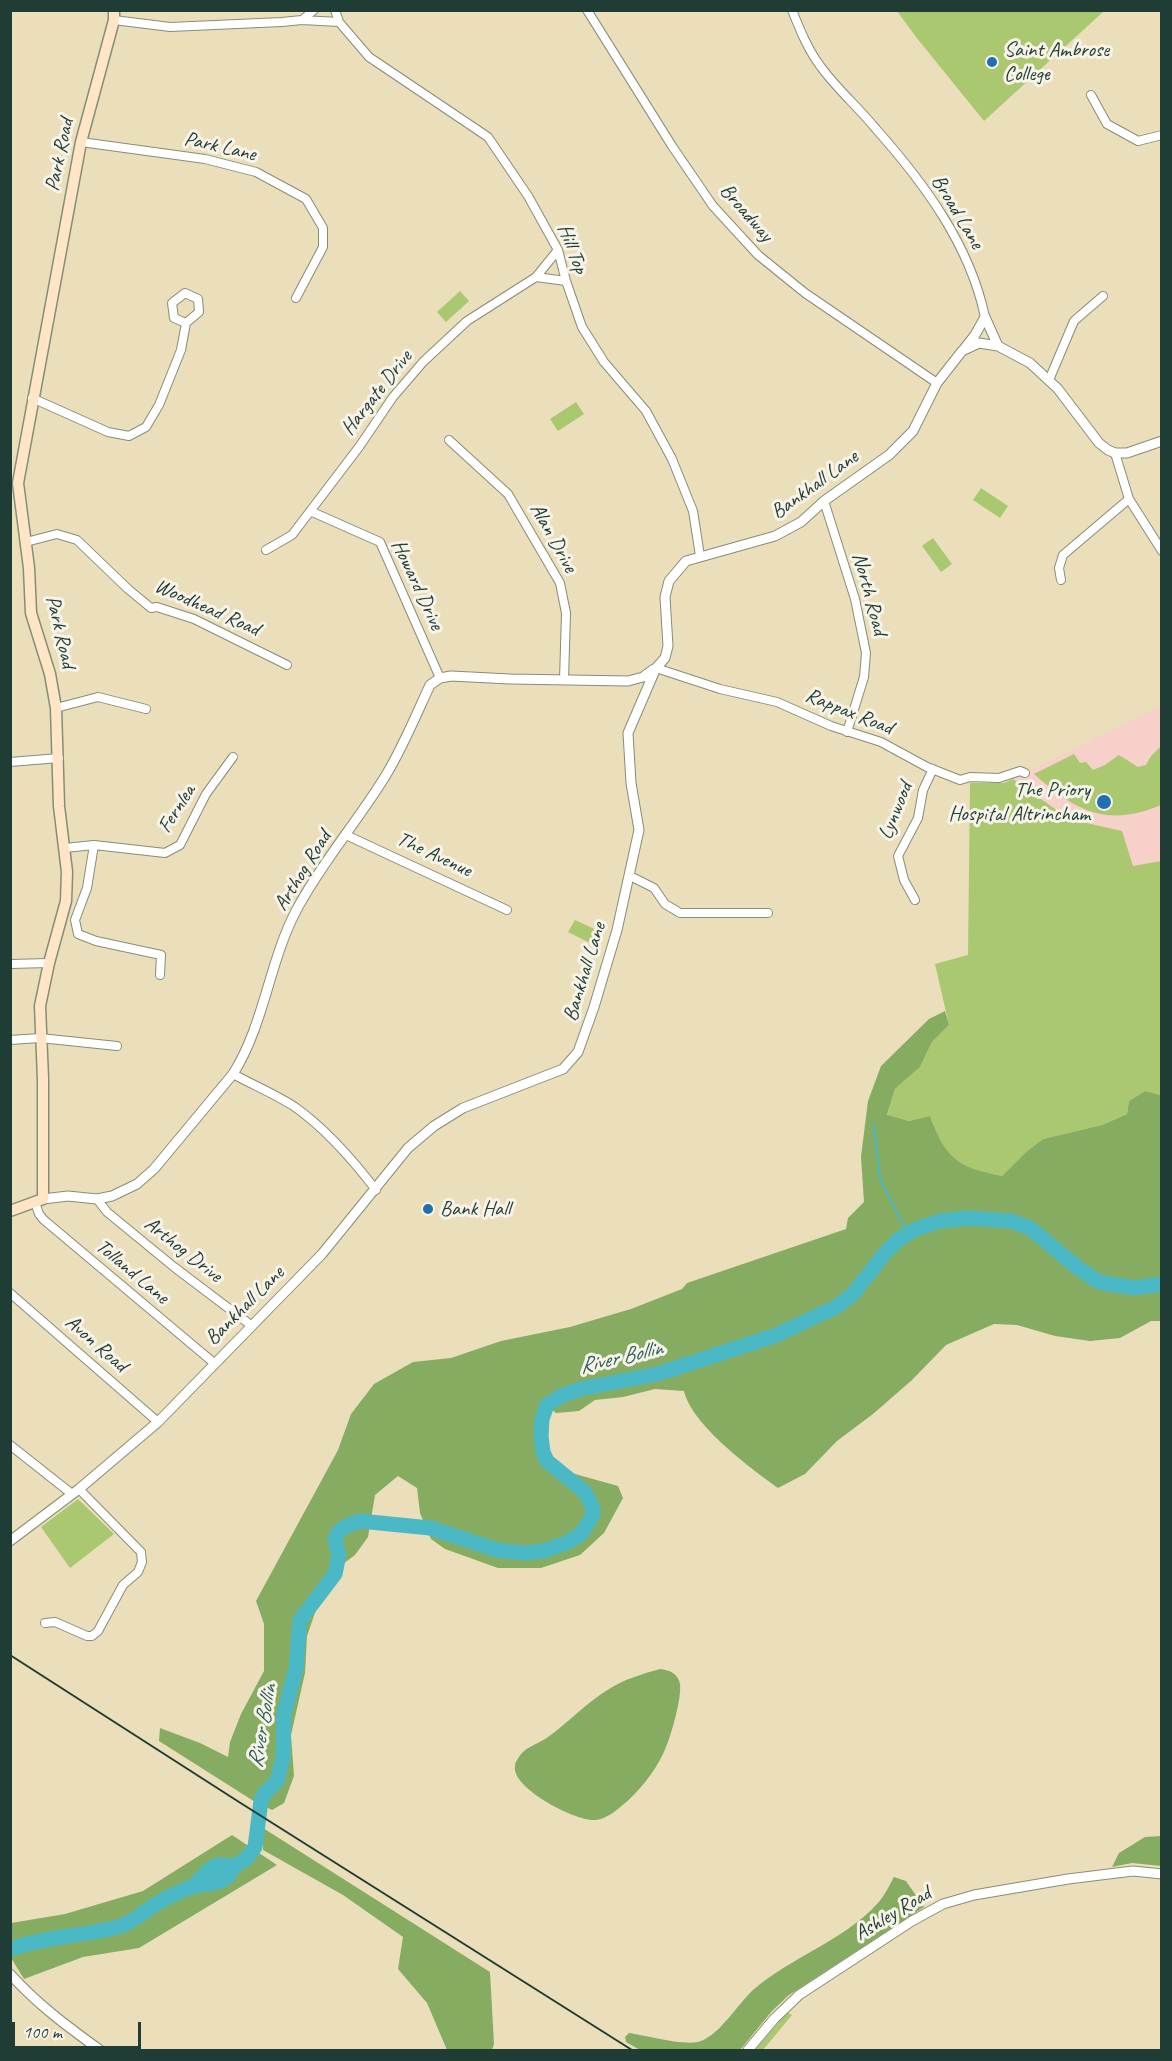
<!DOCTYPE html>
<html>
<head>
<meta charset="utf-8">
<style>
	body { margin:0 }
	#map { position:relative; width:1172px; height:2061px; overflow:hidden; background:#eadfba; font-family:Caveat,sans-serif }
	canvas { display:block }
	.frame { position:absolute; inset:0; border:12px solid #1f3d34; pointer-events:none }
	.scale { position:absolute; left:12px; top:2022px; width:129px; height:27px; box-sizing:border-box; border:3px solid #1f3d34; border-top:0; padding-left:8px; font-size:18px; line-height:21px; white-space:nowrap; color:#1f3d34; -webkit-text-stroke:4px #f7f3e8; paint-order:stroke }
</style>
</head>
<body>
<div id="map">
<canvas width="1172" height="2061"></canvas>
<div class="frame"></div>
<div class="scale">100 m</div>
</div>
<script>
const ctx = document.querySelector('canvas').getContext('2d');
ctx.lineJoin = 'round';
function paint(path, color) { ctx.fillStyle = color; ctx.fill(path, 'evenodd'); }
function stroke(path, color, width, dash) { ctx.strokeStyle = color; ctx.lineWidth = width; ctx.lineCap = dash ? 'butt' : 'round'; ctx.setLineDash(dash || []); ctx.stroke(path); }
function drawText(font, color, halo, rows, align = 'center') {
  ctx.font = font + ' Caveat,sans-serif'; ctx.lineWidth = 6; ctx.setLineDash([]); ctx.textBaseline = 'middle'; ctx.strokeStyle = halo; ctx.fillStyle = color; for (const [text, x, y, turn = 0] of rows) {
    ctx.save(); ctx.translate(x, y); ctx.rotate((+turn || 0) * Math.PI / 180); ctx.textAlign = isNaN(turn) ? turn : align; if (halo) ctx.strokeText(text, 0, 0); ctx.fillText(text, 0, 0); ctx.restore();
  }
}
paint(new Path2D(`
	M1161,706V861L1133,866L1122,831L1069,819L1013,779Z`), '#f7d0ca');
paint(new Path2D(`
	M897,11H1104L984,121L916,37Z
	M460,291L469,301L446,322L437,312Z
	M576,402L584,414L558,431L550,419Z
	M981,488L1008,506L1000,518L973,500Z
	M933,538L952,564L941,572L922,546Z
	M1161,746V805C1106,828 1076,811 1034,774L1074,754L1080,763L1086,762L1093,770L1105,765L1119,755L1138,767L1146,765L1151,756Z
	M1013,779L1069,819L1122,831L1133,866L1161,861V1095L1145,1091L1129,1101L1127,1114L1102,1125L1043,1139L1027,1151L1002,1176C957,1167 946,1160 930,1116L909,1121L887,1116L895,1089L920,1067L932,1042L949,1025L935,964L968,955L970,783H1004Z
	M575,920L603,933L596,946L568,932Z
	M78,1499L114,1534L70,1568L41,1527Z
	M787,2012L792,2015L763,2050H755Z`), '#a9c86f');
paint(new Path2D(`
	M945,1011L949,1025L932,1042L920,1067L895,1089L887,1115L909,1121L930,1116C946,1159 957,1167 1002,1176L1027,1151L1043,1139L1102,1125L1127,1114L1129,1101L1145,1091L1161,1095V1321H1151L1120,1338L1090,1341L1055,1336L1017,1325L994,1324L946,1345L912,1380L873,1414L837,1441L805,1474L778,1488C749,1467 692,1425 684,1391L655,1389L623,1397L595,1400L579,1411L556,1413L547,1406L542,1419L543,1451L557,1469L618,1486L623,1498L604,1533L580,1555L541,1568H498L445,1549L431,1539L420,1513L417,1488L398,1476L375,1495L368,1537L355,1555L328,1575L307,1636L305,1673L291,1735L294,1776L284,1803L272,1810L252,1800L159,1741L160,1728L200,1743L228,1757L230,1742L241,1714L264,1671V1624L256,1601L338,1450L351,1414L374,1384L413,1362L451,1358L501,1341L570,1327L631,1309L682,1289L687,1283L846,1229L848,1218L864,1202L861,1157L868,1101L881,1066L929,1019Z
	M660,1669C669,1670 678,1673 680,1684C682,1698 670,1741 663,1754C654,1773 639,1791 624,1804C617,1810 606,1819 596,1820C576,1822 511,1788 515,1766C515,1762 519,1757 521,1754C528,1746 540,1743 548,1737C569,1722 587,1702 609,1689C625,1679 642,1674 660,1669Z
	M263,1828L490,1972L494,2044L492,2050H447L427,2003L398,1969L403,1937L343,1895L263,1850Z
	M232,1835L277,1865L139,1948L83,1957L24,1979L11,1958V1923L65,1914L143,1891Z
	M1161,1836V1866L1132,1863L1112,1867L1119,1853L1145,1837Z
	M894,1877L906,1881L924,1907L789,1995L772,2011L740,2050H640L626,2042L625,2037L629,2033C644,2035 688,2047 701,2041C720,2034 738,2004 753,1990C791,1957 843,1941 877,1904C884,1897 889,1886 894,1877Z`), '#86ac62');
stroke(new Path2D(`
	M874,1125L880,1179L908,1234`), '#4bb9c5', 2);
stroke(new Path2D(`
	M193,1887C204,1874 214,1859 233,1867L246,1859L255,1847L261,1801L264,1794L277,1781L283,1757L284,1714L296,1668L300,1620L335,1574L339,1555L335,1540L337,1534L344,1527L360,1521L430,1528L497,1550L523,1553L544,1551L566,1543L581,1534L593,1515V1508L585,1492L547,1461L543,1452L541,1436L542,1419L547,1405L561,1396L580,1389L657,1374L774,1336L836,1307L853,1294L885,1253L899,1239L916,1229L940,1221L969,1218L1011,1221L1030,1228L1078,1268L1099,1282L1134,1288L1162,1284
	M10,1949C44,1937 80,1936 114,1928C132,1924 142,1912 158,1903C168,1897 180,1891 191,1887C207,1882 227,1887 233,1867`), '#4bb9c5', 15);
const minor = new Path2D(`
	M335,10L339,22L369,57L488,137L528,196L558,250L566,281L582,327L604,362L646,411L672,459L693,511L700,556
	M587,10L672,146L713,206L758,255L805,293L937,383
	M792,10C800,30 808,50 821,67C837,89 859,108 876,129C924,183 970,245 985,317
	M114,20L170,27L282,22L302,20L314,10
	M302,20L339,22
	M1091,95L1107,124L1138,141L1162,135
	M81,142L205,159L256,172L306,199L323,228V247L296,298
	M536,277L566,281
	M1049,380L1074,321L1103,296
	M32,398L108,432L129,436L146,427L159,405L181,350L186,323L199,312L198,299L185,293L172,303L174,318L186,323
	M449,440L508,494L560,583L566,613L564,680
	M1115,453L1129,499L1162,551
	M824,501L855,599L866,653L864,677L847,732
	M310,511L380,542L440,678
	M26,542L57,534L77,540L128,589L151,608L157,607L194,619L287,665
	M266,550L292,535L359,447L393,397L423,362L467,321L536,277L558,250
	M1061,580L1059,568L1063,555L1129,499
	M656,668L720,689L777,702L831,726L881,742L927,767L960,780L970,777L999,778L1020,771L1025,773
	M56,708L98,697L146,709
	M10,762L59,758
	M346,835L507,910
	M94,845L87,888L75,920L78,934L96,941L161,955L160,975
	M65,848L94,845L165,853L180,845L206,794L233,757
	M630,876L654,888L665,904L680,913H768
	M915,900L904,880L898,856L918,818L923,790L933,769
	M10,964L49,963
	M10,1040L40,1038L117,1046
	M233,1074C253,1085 275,1094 295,1107C326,1129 353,1160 376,1190
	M97,1199L107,1212L174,1267L252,1326
	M35,1202L39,1214L44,1220L214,1363
	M10,1293L158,1422
	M10,1445L72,1494
	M45,1623L55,1622L87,1636H92L98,1631L123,1585L138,1572L142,1562L141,1552L79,1489`);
const tertiary = new Path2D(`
	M985,317L998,346L1030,363L1058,389L1099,443L1108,450L1115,453H1127L1162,441
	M964,349L975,335L985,317
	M43,1199L68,1196L97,1199L112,1196L137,1184L154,1169L233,1074C265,1023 269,961 297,909C322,862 358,821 386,775C403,747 416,715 430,685L440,678L451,676L510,679L628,681L643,677L654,669
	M10,1541L79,1489L158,1422L322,1254L408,1148L434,1126L463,1108L563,1069L578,1052L594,1007L617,930L639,830L631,783L628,733L656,668L665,658L668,646L665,597L669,581L686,561L775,536L801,522L824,501L889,455L913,431L937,383L962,351L979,343L998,346
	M10,1974C37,2004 68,2027 100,2050
	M748,2050L774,2019L799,1995L912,1921L943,1904L974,1895L1068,1879L1133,1871L1162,1874`);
const secondary = new Path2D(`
	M10,1211L43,1199V1079L40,1006L49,963L66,901L67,872L59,806L56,708L50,674L31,613L29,568L18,483L81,142L114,20V10`);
stroke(minor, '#848e77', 10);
stroke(tertiary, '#848e77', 11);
stroke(secondary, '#848e77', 13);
stroke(minor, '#fff', 8);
stroke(tertiary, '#fff', 9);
stroke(secondary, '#ffe4c6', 10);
stroke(new Path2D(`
	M10,1655L239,1802L632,2050`), '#1f3d34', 2);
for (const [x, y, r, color] of [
	[992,62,6,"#1f6fb2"],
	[1104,802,8,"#1f6fb2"],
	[428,1209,6,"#1f6fb2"]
]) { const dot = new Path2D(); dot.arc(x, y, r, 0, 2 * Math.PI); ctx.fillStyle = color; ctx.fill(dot); stroke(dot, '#f7f3e8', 2); }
drawText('21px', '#1f3d34', '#f7f3e8', [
	["Saint Ambrose",1004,50],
	["College",1004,74],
	["The Priory",1090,790,"right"],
	["Hospital Altrincham",1090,814,"right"],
	["Bank Hall",440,1209]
], 'left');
drawText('21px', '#1f3d34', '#f7f3e8', [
	["Park Lane",220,147,13],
	["Park Road",60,155,-78],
	["Broad Lane",957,212,59],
	["Broadway",746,213,49],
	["Hill Top",572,249,69],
	["Hargate Drive",377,393,-52],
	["Bankhall Lane",815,485,-36],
	["Alan Drive",553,538,61],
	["Howard Drive",417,585,65],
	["North Road",869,594,75],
	["Woodhead Road",207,608,24],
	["Park Road",60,632,77],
	["Rappax Road",849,712,22],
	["Fernlea",177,809,-58],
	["Lynwood",896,811,-68],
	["The Avenue",434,855,25],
	["Arthog Road",303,871,-58],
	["Bankhall Lane",585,972,-73],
	["Arthog Drive",183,1250,38],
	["Tolland Lane",132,1272,40],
	["Bankhall Lane",245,1306,-45],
	["Avon Road",96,1344,41],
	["Ashley Road",893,1914,-31]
]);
drawText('italic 22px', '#2a5c58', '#f7f3e8', [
	["River Bollin",621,1358,-13],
	["River Bollin",263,1726,-80]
]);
</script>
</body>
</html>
